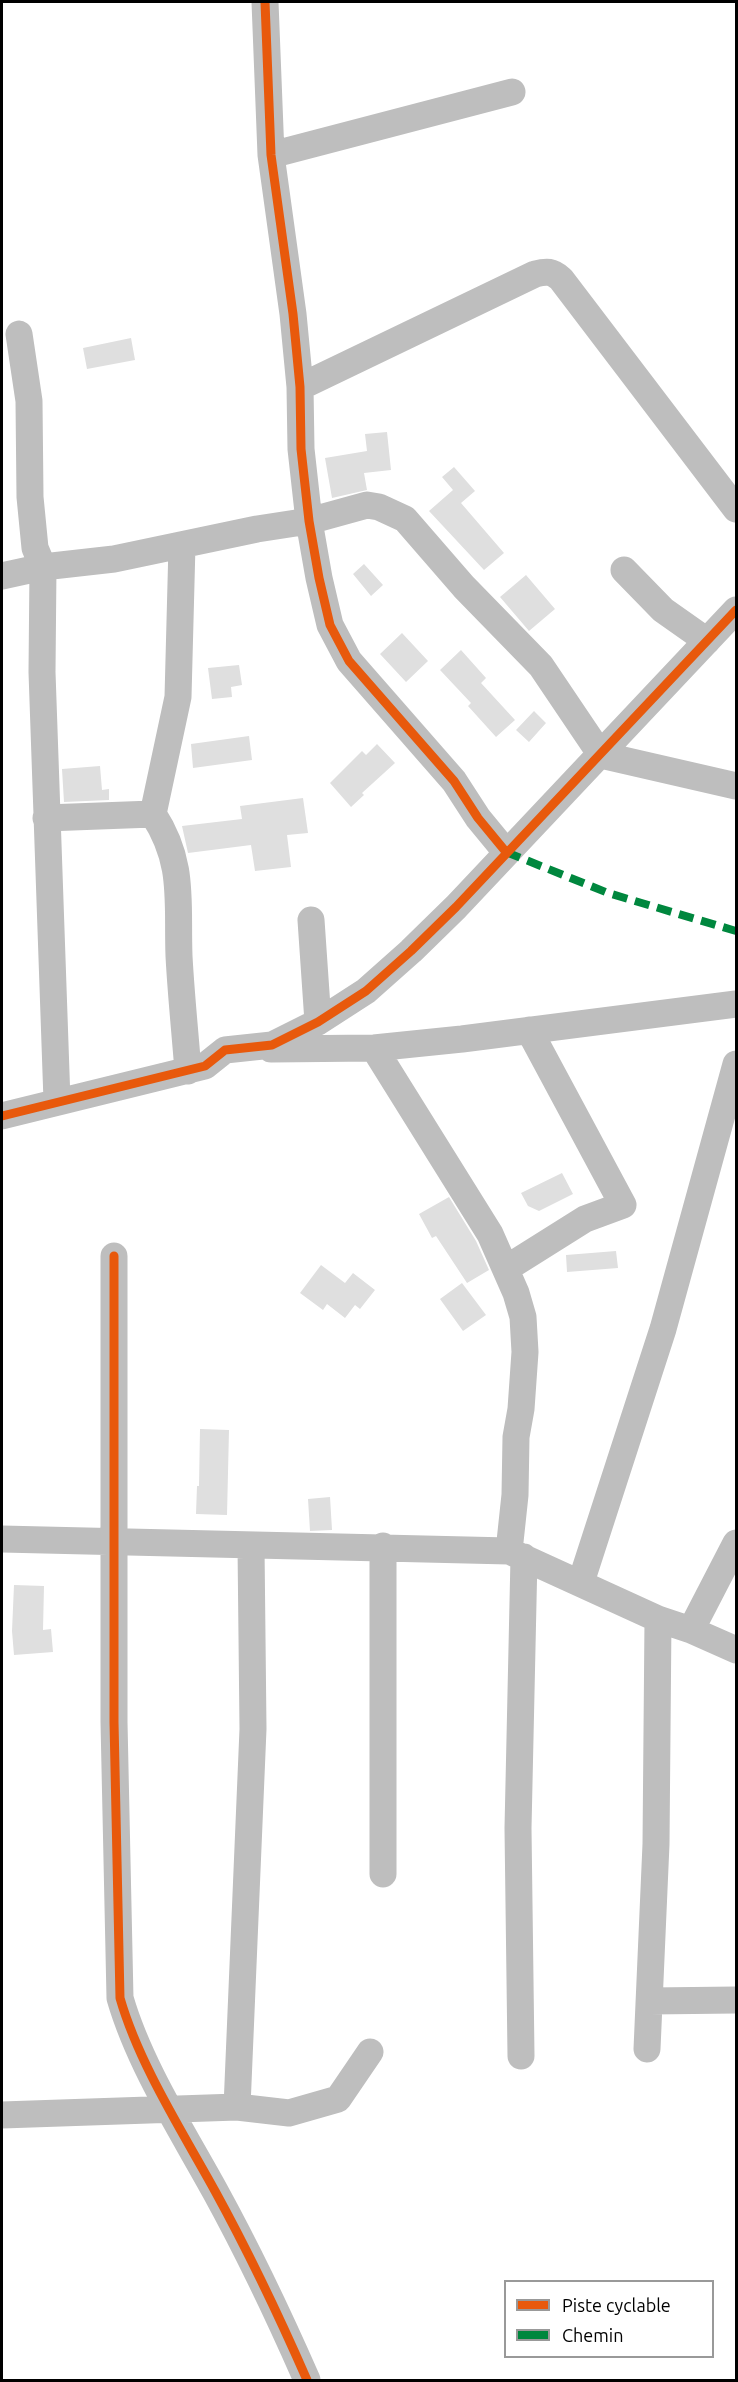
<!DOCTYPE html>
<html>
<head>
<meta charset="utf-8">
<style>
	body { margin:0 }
	#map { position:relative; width:738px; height:2382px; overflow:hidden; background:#fff; font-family:Ubuntu,sans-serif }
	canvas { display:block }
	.frame { position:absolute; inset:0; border:3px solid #000; pointer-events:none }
	.legend { position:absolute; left:504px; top:2280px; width:210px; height:78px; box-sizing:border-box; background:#fff; border:2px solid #999; margin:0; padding:8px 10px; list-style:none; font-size:18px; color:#000 }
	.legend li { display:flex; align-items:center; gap:12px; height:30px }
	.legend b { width:30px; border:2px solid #999 }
</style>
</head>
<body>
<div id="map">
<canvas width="738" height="2382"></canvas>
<div class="frame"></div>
<ul class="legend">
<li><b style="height:8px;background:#e8590c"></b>Piste cyclable</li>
<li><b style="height:8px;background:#00873e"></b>Chemin</li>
</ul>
</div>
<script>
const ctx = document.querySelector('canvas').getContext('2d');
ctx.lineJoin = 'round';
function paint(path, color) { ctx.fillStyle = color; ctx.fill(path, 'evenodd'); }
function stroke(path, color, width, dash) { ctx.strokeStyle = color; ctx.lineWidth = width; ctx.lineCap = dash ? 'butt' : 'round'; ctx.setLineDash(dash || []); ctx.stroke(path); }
paint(new Path2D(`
	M131,338L135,360L87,369L83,348Z
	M387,432L391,470L364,473L367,490L332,498L325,458L367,451L365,434Z
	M454,467L475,491L461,503L504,553L484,570L429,511L453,490L442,477Z
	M364,564L383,585L371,596L353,574Z
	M526,575L555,609L529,631L500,597Z
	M402,633L428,661L406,682L380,654Z
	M461,650L486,678L481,683L515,720L496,737L468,706L471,703L440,670Z
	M239,665L242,685L231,687L232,697L212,699L208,668Z
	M534,711L546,723L529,742L516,730Z
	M249,736L252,760L193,768L191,744Z
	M377,744L395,763L362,793L364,795L351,807L330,783L362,751L366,755Z
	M100,766L102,790L109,789V800L64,802L62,769Z
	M303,798L308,833L287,835L291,867L255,871L251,845L188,853L182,826L242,819L240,806Z
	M562,1173L573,1194L539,1211L528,1206L521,1193Z
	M449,1197L476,1241L489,1270L467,1283L436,1236L432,1238L419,1214Z
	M616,1251L618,1268L567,1272L566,1255Z
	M321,1265L345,1283L353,1273L375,1290L360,1309L355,1305L345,1318L327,1304L323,1310L300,1293Z
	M462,1283L486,1315L463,1331L440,1299Z
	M200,1429L229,1430L227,1515L196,1514L197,1486H199Z
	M330,1497L332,1530L310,1531L308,1499Z
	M14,1585L44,1586L43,1630L51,1629L53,1652L14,1655L12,1631Z`), '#dfdfdf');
stroke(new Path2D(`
	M265,2L271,155L293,314L300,387L301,449L309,521L319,578L330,625L349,661L454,781L478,818L506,852
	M271,155L512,92
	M19,334L29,401L30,497L35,548L43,567L42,672L57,1101
	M300,387L535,274C547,271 552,271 561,279L736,509
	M182,545L178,697L153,814C185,863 177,901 179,956C181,994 185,1032 188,1071
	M624,570L663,610L707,641
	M2,576L43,567L114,559L257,529L309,521L367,505L379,507L405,519L464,587L541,666L601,755L736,786
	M46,818L153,814
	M311,920L318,1022
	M374,1048L490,1234L516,1293L523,1317L525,1352L521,1409L516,1437L515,1495L509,1551
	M271,1049L374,1048L462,1039L736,1004
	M2,1116L205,1066L225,1050L272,1045L318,1022L366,991L411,951L456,907L736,610
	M114,1256V1722L120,1998C139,2064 182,2131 215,2191C249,2253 279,2316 307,2380
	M507,1268L585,1219L623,1205L529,1030
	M2,1539L509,1551L658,1619L691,1630L736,1650
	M383,1546V1874
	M581,1582L663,1329L736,1064
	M691,1630L736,1543
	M650,2001L736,2000
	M647,2049L656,1844L658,1619
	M521,2056L518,1828L524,1557
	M237,2107L253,1729L251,1546
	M2,2115L237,2107L289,2113L338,2099L370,2052`), '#bebebe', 27);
stroke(new Path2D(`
	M506,852L608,893L736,931`), '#00873e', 8, [15, 8]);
stroke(new Path2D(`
	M265,2L271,155L293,314L300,387L301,449L309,521L319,578L330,625L349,661L454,781L478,818L506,852
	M2,1116L205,1066L225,1050L272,1045L318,1022L366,991L411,951L456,907L736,610
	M114,1256V1722L120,1998C139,2064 182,2131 215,2191C249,2253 279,2316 307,2380`), '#e8590c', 9);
</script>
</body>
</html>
